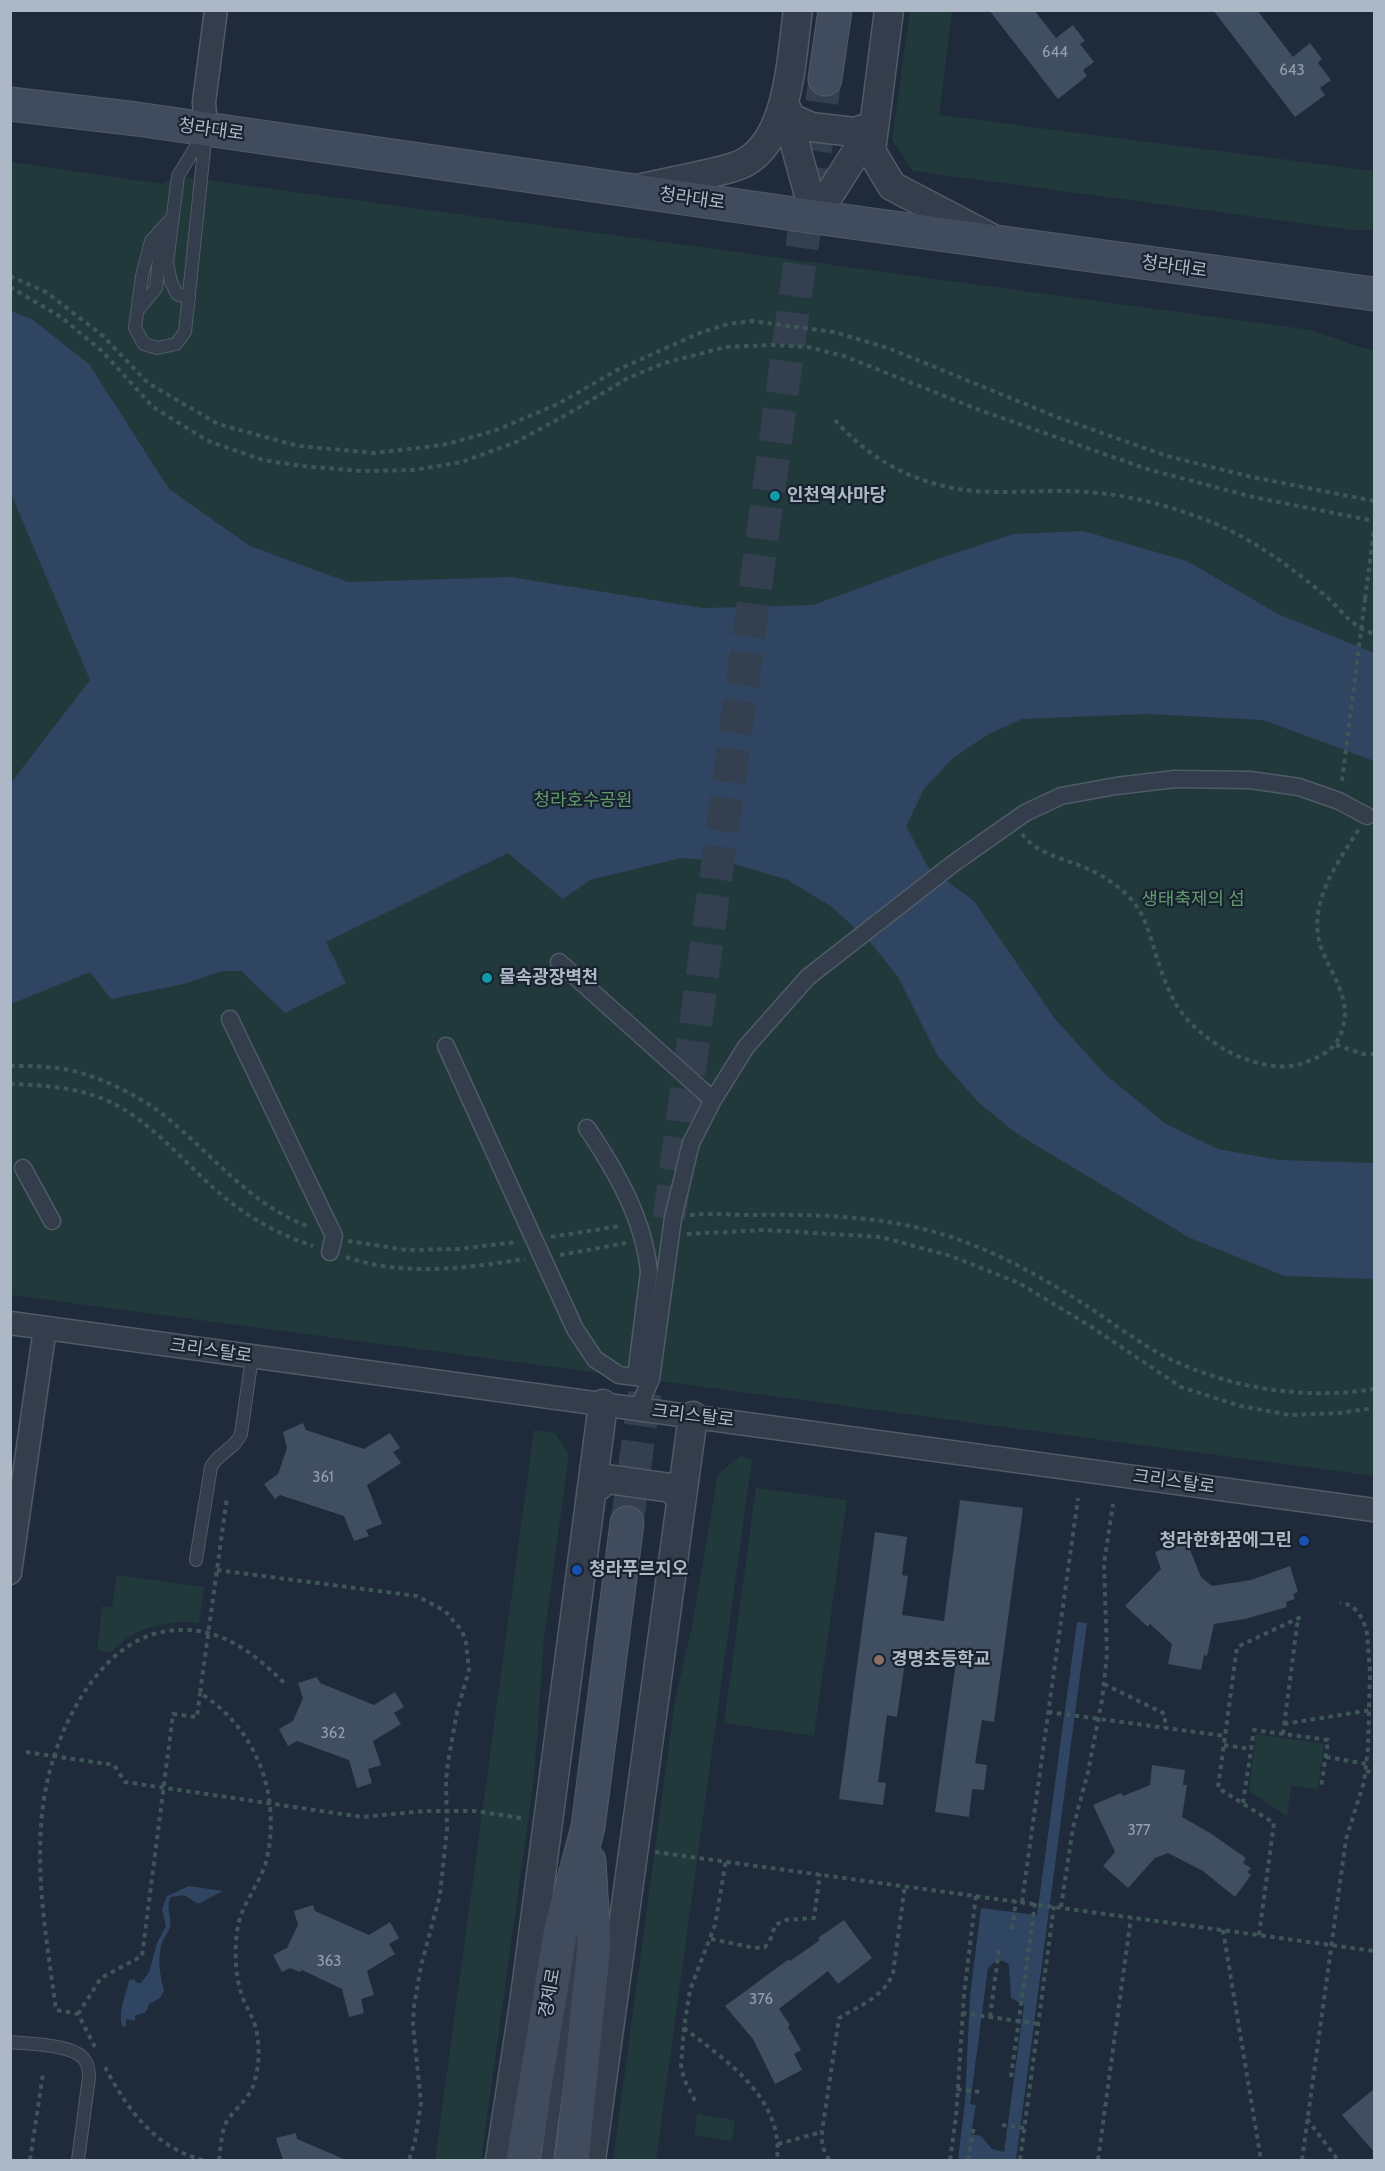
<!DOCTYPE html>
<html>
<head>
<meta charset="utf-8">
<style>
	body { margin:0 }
	#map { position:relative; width:1385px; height:2171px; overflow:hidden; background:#1f2b3a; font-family:Cabin,sans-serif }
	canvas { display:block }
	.frame { position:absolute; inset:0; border:12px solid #adb8c7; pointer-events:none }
</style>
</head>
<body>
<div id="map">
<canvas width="1385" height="2171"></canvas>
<div class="frame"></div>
</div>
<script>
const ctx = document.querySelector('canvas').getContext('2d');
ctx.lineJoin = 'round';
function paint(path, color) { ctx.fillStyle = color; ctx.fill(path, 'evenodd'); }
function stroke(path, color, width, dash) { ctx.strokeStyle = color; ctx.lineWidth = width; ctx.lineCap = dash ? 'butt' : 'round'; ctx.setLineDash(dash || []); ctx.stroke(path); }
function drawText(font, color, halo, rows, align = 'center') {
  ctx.font = font + ' Cabin,"Noto Sans KR",sans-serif'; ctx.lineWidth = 4.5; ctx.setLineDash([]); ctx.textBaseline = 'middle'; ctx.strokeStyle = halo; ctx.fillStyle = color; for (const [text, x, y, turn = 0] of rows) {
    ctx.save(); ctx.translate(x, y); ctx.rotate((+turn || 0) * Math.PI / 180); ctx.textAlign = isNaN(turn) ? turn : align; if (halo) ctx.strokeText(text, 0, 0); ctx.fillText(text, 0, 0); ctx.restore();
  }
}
paint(new Path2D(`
	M910,11H952L939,115L1374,171V230H1352L913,171L892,140Z
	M11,162L163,184L178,176L1311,330L1357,346L1374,350V1476L11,1295Z
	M534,1430L555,1433L569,1453L544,1639L534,1778L481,2160H435Z
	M740,1456L752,1459L656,2160H613L675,1701L692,1626L718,1474Z
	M756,1488L847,1500L814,1736L724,1723Z
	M117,1575L204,1587L199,1623C168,1620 133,1627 112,1652L97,1651L102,1606L112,1607Z
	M1256,1734L1324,1744L1318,1789L1291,1786L1287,1816L1249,1791Z
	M697,2114L735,2120L732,2141L694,2135Z`), '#21393b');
paint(new Path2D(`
	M11,311L33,320L89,364L169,489L250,546L348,582L511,577L703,608L813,605L946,556L1014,534L1083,531L1187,561L1278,614L1374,653V761L1263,720L1147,714L1022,719L987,735L953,758L924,789L906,826L928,867L974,901L1055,1019L1106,1075L1166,1124L1218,1149L1279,1160L1374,1163V1279L1284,1276L1188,1237L1016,1133L978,1102L937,1055L898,977L871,943L832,907L788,880L727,862L681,858L590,880L563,899L508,853L326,942L346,983L285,1013L241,971H222L184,984L111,999L90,972L11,1004L10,784L90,680L11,494Z
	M1077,1622L1087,1623L1016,2160H958L965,2102L970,1996L981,1908L1037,1915ZM997,1960L1006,1962L1009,1965L1011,1998L1024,2005L1004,2152L992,2149L981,2136L971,2134L976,2105L970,2104L988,1968Z
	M189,1886L223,1891L198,1904L184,1895L171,1897C165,1906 172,1916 170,1926C169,1932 164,1937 162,1943C157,1959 160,1975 164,1991L160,1998L149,2004C147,2015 143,2012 135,2016V2021L126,2019V2026L122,2027C118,2008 126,1997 129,1980L134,1979L137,1983H141L149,1972L157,1943L166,1926L162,1909L167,1896Z`), '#2f4561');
paint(new Path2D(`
	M989,10H1034L1056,38L1073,25L1085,41L1080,44L1094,62L1083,70L1087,76L1058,99Z
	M1213,10H1257L1293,57L1310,43L1322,59L1318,63L1331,80L1320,88L1325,95L1295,117Z
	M303,1423L306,1430L364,1449L390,1433L400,1448L393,1452L401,1463L367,1485L382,1524L366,1530L369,1536L354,1541L344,1516L280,1495L275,1499L264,1484L278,1474L287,1448L283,1432Z
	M960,1500L1023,1508L994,1722L982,1720L975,1763L987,1765L984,1790L972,1789L969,1817L935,1812L957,1655L907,1648L897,1717L887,1715L878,1782L886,1783L883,1805L839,1799L875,1532L907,1537L902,1575L908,1576L902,1615L944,1621Z
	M1186,1540L1201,1577L1212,1586L1251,1580L1290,1566L1298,1592L1293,1594L1295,1599L1286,1602L1287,1607L1245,1619L1214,1624L1207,1656L1204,1655L1201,1670L1168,1664L1172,1644L1150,1624L1148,1627L1125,1606L1161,1569L1155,1552Z
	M317,1677L320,1683L374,1705L395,1692L404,1707L394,1713L401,1724L373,1741L381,1765L368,1769L372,1783L357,1788L349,1760L297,1741L288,1746L279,1729L293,1721L303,1698L298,1683Z
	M1152,1765L1185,1770L1183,1785H1187L1182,1817L1210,1833L1246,1858L1243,1863L1251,1868L1247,1872L1251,1875L1235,1897L1203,1871L1168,1853L1155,1858L1128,1888L1103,1866L1115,1852L1093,1805L1121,1793L1123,1796L1150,1785Z
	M313,1905L315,1911L369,1935L390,1922L399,1938L389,1944L395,1954L367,1971L374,1995L361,1999L364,2013L349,2017L342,1989L302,1970L300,1972L290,1968L282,1972L273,1955L287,1948L298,1925L294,1911Z
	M844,1920L872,1958L838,1984L828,1971L779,2009L790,2025L788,2027L801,2050L794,2054L802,2070L775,2084L753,2039L725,2006L789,1959L790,1961L820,1940L818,1938Z
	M1374,2089V2152L1342,2115Z
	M296,2133L297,2139L346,2160H283L276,2138Z`), '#3f4e60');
stroke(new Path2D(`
	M669,1219L825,79
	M627,1523L647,1377`), '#34404f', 33, [33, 16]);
const service = new Path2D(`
	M172,218L151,241L142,276L135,328L144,344L157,348L176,344L185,332L206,131
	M189,298L177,294L171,282L167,263L178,176L204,133
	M138,310L156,288L162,229
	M196,1560L211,1467C219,1452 234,1450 241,1434L252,1357
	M10,2042C29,2044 72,2044 84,2059C88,2064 89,2070 89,2077L78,2160
	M547,2160L579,1924`);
const pedestrian = new Path2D(`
	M559,962L713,1100
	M230,1019L334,1236L330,1252
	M446,1046L575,1329L595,1359L619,1375L651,1379
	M587,1128C616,1171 644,1219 649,1272L636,1377
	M23,1168L52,1221
	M638,1409L651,1379L673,1218L691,1143L713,1100L746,1047L808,977L954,863L1025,813L1061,796L1116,786L1175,779L1250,780L1299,787L1339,801L1367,816`);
const minor = new Path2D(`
	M206,130L204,102L216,10
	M10,1323L1374,1510
	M10,1573L45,1328`);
const tertiary = new Path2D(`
	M889,10L871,151L892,186L991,238
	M784,104L815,217
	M784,104L791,118L811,127L854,132L873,126
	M638,189C671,181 705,176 737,166C790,147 791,57 798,10
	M815,217L873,126
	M591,1492L607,1479L671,1488L681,1498
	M500,2160L524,2004L603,1404
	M591,2160L693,1416`);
const secondary = new Path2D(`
	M825,79L835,10
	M10,104L137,119L815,217L1374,294
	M523,2160L561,1928L588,1827L627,1523
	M572,2160L594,1945L589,1861`);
stroke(service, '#505b68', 14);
stroke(pedestrian, '#505b68', 19);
stroke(minor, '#505b68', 25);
stroke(tertiary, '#505b68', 31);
stroke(secondary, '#505b68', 35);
stroke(new Path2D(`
	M10,276L46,292L103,336L148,383L218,424L298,446L375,453L443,445L494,431L558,404L617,370L702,332L728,324L752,321L834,332L888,348L1057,417L1167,456L1252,477L1374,501
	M10,287L61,317L102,351L153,407L208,441L263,460L302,466L360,471L414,470L462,462L516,442L573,411L628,378L664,363L726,347L773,345L808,347L844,356L982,411L1147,469L1253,497L1374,521
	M835,420C872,462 917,485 973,491C1011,494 1049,489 1087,492C1130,495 1171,506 1211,522C1251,538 1288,565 1322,593C1342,609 1348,625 1374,634
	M1365,599L1374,530
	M1022,834C1036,853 1061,858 1081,866C1098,873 1114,882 1127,895C1145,912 1149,933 1156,955C1161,971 1168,991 1177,1006C1192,1029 1222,1052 1248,1060C1267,1066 1286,1070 1306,1062C1324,1055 1338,1048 1343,1027C1351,999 1332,975 1322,950C1305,907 1337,863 1359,829
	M1336,1045L1363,1054H1374
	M10,1066C26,1066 41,1066 57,1068C92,1072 137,1094 165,1116C212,1154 251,1206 310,1227
	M10,1084C41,1085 72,1087 101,1098C152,1118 187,1168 229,1201C254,1221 283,1236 313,1246
	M690,1215C711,1213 732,1215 753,1215C819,1214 888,1216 951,1237C997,1252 1047,1280 1087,1306C1114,1324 1143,1346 1172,1360C1234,1389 1306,1400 1374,1389
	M687,1234L765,1230L881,1237L951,1256L1019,1283L1090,1326L1181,1387L1240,1406L1290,1415L1339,1413L1374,1408
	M551,1237L620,1226
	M348,1241L406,1250L458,1249L517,1242
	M560,1255L626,1243
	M346,1257C404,1277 466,1268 525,1259
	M217,1570L417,1596L445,1611L462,1631L466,1643L469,1670L457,1712L448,1762L446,1781L447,1829L440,1895L421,1966L414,2006L413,2025L421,2103L415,2141L409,2160
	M1104,1684L1165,1714V1728
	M1048,1712L1225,1736
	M1284,1724L1371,1710
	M1283,1734L1298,1618
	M1224,1745L1251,1749
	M26,1752L114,1765L125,1782L362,1817L425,1811H475L521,1818
	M1326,1757L1367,1764
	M1366,1771L1374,1773
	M1243,1803L1254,1730L1328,1740L1321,1788
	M655,1852L1374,1951
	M1022,1902L1078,1498
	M1061,1907L1073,1828L1088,1772L1102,1700L1107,1654L1104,1564L1113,1504
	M1012,1929L1016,1901
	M1223,1930L1261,2160
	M1259,1935L1274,1823L1218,1788L1237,1647L1303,1616
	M711,1939L755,1948L765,1947L771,1938L775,1925L786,1920L814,1918L820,1874
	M962,2013L1039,2024
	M78,2014L101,1978L142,1956L173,1714L197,1717L200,1693
	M990,2017L999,1949
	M684,2028C728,2062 784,2099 777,2160
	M95,2047L78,2014L56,2010C41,1898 19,1793 85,1691C102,1666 124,1643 154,1634C209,1619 249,1647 286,1685
	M105,2067C127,2109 155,2148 203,2160
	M1011,2077L1035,1903
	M957,2089L980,2092
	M695,2101L684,2079L681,2065L684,2028L690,1990L715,1925L726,1860
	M1307,2119L1338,2160
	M1002,2125L1024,2128
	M778,2144L822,2132
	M30,2160L43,2074
	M219,2160C221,2148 221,2131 227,2121C237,2106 251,2098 255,2080C260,2061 260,2041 254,2022C251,2014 247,2008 244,2001C239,1989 236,1974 236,1961C235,1944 236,1924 244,1908C251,1892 263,1876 267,1858C281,1794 256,1728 200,1693L227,1497
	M829,2160L822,2146V2132L839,2018C859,2006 885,1996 893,1973L905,1885
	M950,2160L956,2117L964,1994L976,1895
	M968,2160L974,2126
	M1020,2160L1054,1906
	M1098,2160L1131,1917
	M1302,2160L1346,1839L1364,1782L1368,1749L1370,1672L1367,1633L1363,1620L1358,1612L1350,1605L1340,1603`), '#3f5659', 4, [4.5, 4.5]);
stroke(service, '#333d4b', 12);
stroke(pedestrian, '#333d4b', 16);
stroke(minor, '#333d4b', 22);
stroke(tertiary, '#333d4b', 28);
stroke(secondary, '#404c5e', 33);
stroke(new Path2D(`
	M1342,781L1365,599`), '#3f5659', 4, [4.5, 4.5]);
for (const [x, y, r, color] of [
	[775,496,6,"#0f9aa8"],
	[487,978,6,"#0f9aa8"],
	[1304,1541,6,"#1a4fb4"],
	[577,1570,6,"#1a4fb4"],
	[879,1660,6,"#8d6e63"]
]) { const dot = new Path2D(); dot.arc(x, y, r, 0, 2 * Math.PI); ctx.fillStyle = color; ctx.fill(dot); stroke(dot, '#18222f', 2); }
drawText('15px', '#929ead', null, [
	["644",1055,53],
	["643",1292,71],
	["361",323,1478],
	["362",333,1734],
	["377",1139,1831],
	["363",329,1962],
	["376",761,2000]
]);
drawText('18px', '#adb8c7', '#18222f', [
	["청라대로",211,130,8],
	["청라대로",692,199,8],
	["청라대로",1174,267,8],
	["크리스탈로",211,1351,8],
	["크리스탈로",693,1416,7],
	["크리스탈로",1174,1482,8],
	["경제로",550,1993,-80]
]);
drawText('bold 18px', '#adb8c7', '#18222f', [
	["인천역사마당",787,496],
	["물속광장벽천",499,978],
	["청라한화꿈에그린",1292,1541,"right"],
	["청라푸르지오",589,1570],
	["경명초등학교",891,1660]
], 'left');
drawText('18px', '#639a6e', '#18222f', [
	["청라호수공원",583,801],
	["생태축제의 섬",1193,900]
]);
</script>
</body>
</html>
